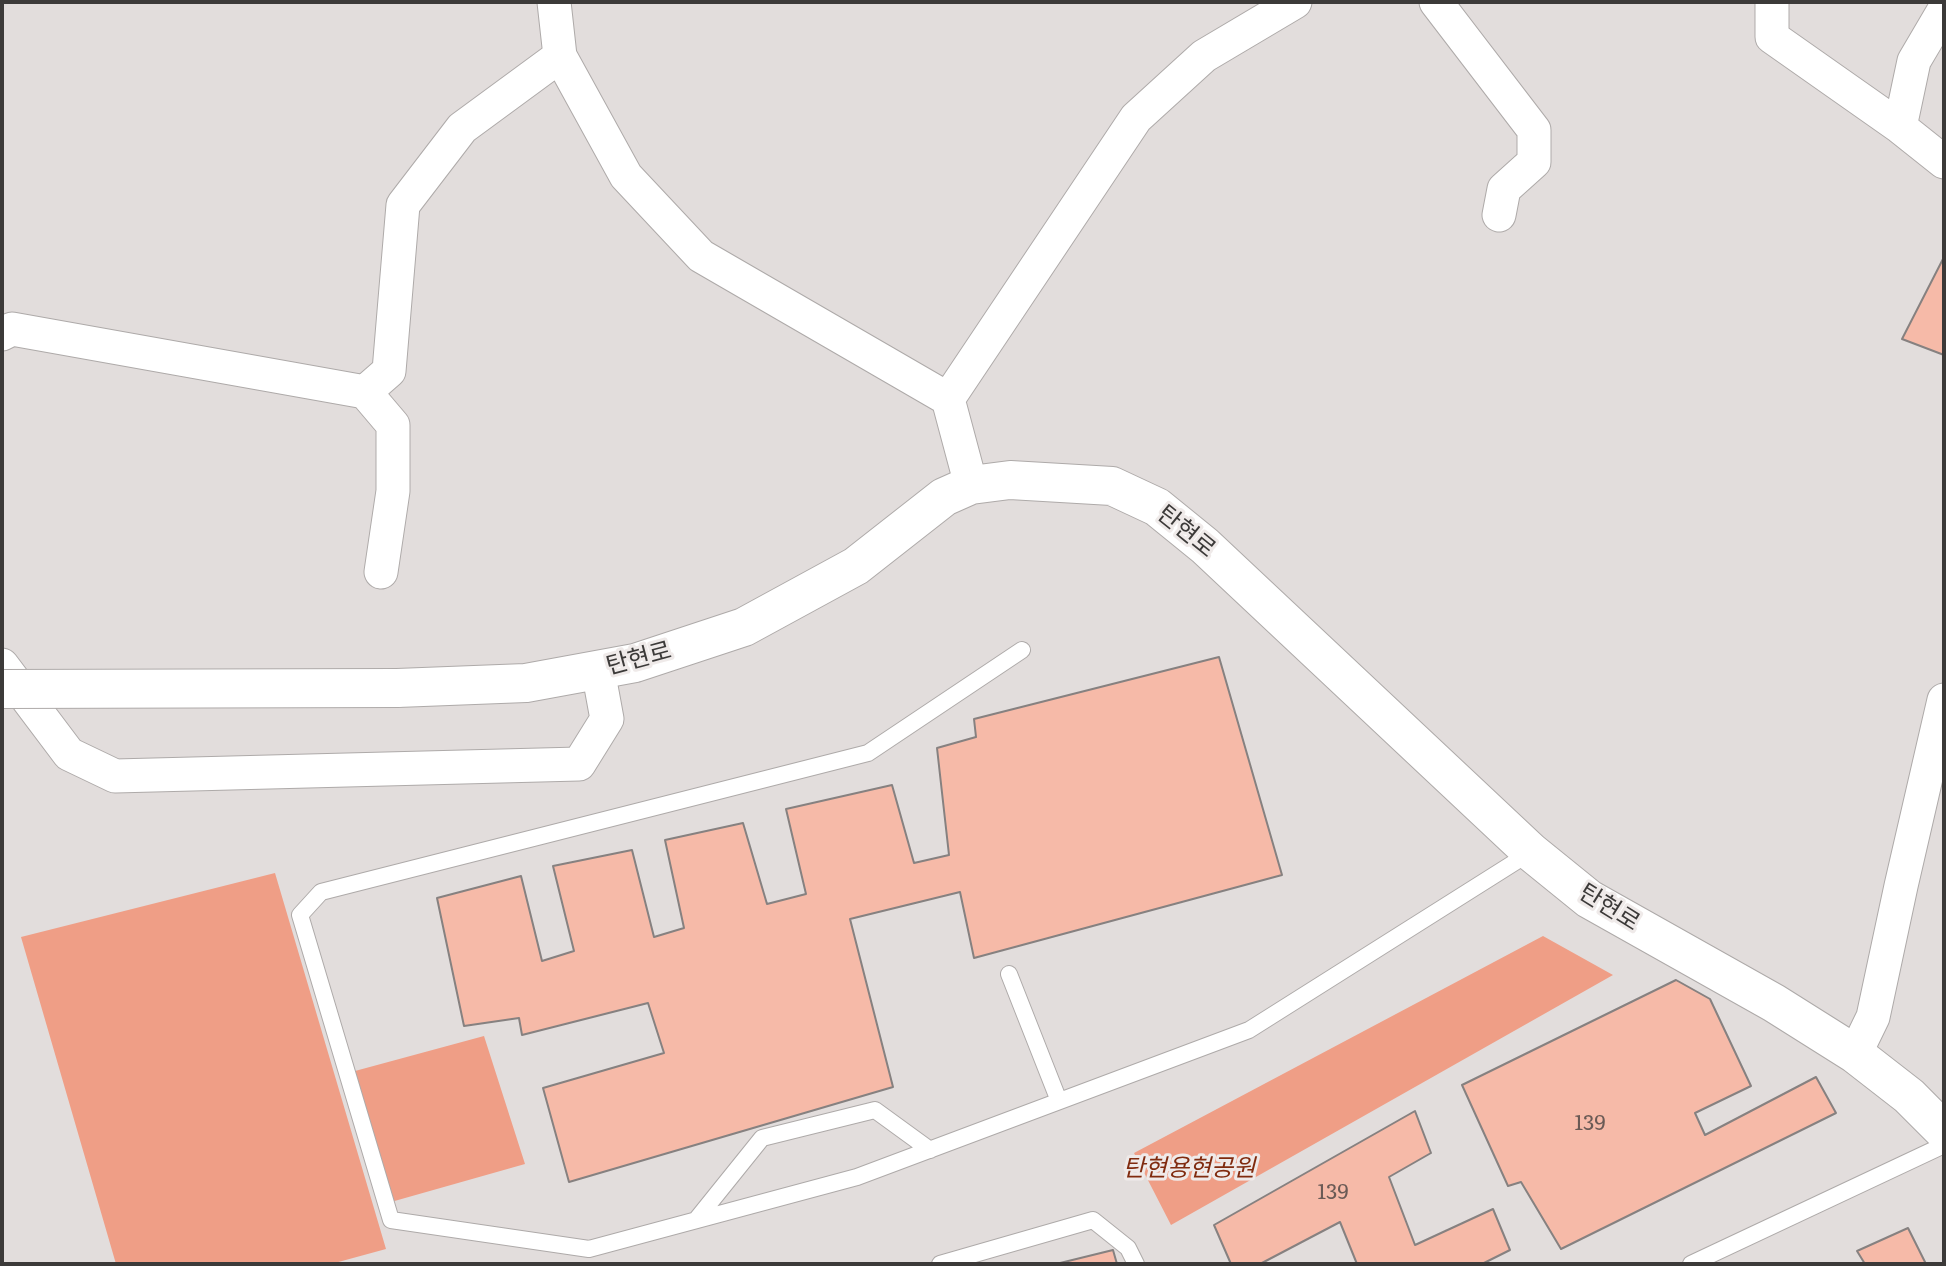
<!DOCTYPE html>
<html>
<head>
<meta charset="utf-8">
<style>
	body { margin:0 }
	#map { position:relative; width:1946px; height:1266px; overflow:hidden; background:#e2dddc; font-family:Literata,serif }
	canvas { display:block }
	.frame { position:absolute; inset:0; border:4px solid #3c3a39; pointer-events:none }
</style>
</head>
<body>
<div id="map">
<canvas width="1946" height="1266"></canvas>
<div class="frame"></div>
</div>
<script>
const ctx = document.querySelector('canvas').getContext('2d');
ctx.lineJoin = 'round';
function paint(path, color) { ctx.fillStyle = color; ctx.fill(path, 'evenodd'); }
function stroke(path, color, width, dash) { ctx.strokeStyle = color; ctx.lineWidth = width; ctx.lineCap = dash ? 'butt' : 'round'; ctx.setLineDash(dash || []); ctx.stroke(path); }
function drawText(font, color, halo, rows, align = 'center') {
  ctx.font = font + ' Literata,"Noto Sans KR",serif'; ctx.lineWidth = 6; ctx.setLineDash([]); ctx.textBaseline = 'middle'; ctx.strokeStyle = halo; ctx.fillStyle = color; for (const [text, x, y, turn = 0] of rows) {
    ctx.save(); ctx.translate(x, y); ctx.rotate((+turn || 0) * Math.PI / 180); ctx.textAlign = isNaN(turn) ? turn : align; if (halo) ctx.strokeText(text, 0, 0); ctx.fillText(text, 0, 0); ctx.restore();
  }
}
paint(new Path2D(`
	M275,873L386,1249L331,1264H116L21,937Z
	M1543,936L1613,975L1171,1225L1134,1153Z
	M484,1036L525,1164L391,1202L355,1071Z`), '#ef9e86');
const building = new Path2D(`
	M1944,257V355L1902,339Z
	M1219,657L1282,875L974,958L960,892L850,919L893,1087L569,1182L543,1088L664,1053L648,1003L522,1035L519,1018L464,1026L437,898L521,876L542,961L574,951L553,866L632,850L654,937L684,928L665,840L743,823L767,904L806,894L786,809L892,785L914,863L949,855L937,748L976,737L974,719Z
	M1676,980L1710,999L1751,1086L1695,1113L1705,1135L1816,1077L1836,1113L1561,1249L1521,1182L1508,1186L1462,1085Z
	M1415,1111L1431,1153L1389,1177L1415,1245L1493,1209L1510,1250L1482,1264H1357L1340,1222L1260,1264H1231L1214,1225Z
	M1908,1228L1926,1264H1865L1857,1251Z
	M1113,1250L1117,1264H1056Z`);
paint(building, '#f6baa8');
stroke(building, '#868180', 2);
const service = new Path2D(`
	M1022,650L868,753L321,892L300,915L391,1220L589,1249L857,1177L1249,1030L1531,852
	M1009,974L1059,1101
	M696,1220L762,1138L875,1110L930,1150
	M940,1264L1093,1220L1128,1248L1136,1264
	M1691,1264L1944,1145`);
const minor = new Path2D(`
	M554,2L560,56L626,176L701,256L948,399
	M1436,2L1534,130V162L1504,189L1499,215
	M1772,2V37L1900,127
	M1944,10L1914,61L1900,127L1944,162
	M2,334L12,329L365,392L389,371L403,205L462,128L560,56
	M365,392L393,425V491L381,572
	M971,485L948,399L1136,118L1204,56L1295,2
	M2,665L69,754L115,776L579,764L607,719L598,670
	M1855,1054L1873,1017L1901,886L1944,700`);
const secondary = new Path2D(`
	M397,688L526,683L635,663L744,627L856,566L944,497L971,485L1010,480L1112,486L1157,507L1205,546L1531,852L1589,899L1774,1003L1855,1054L1909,1096L1944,1131`);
stroke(service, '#aeaaa9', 18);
stroke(minor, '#aeaaa9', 35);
stroke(secondary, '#aeaaa9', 40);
stroke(service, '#fff', 16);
stroke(minor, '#fff', 33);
stroke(secondary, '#fff', 38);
const secondaryBridge = new Path2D(`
	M2,689L397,688`);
stroke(secondaryBridge, '#aeaaa9', 40, []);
stroke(secondaryBridge, '#fff', 38);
drawText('21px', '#6a5a55', null, [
	["139",1590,1124],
	["139",1333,1193]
]);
drawText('24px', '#3c3a39', '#efeae9', [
	["탄현로",1186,532,39],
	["탄현로",639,659,-15],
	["탄현로",1609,908,32]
]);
drawText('italic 24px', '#802b0f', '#efeae9', [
	["탄현용현공원",1189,1169]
]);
</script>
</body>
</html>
